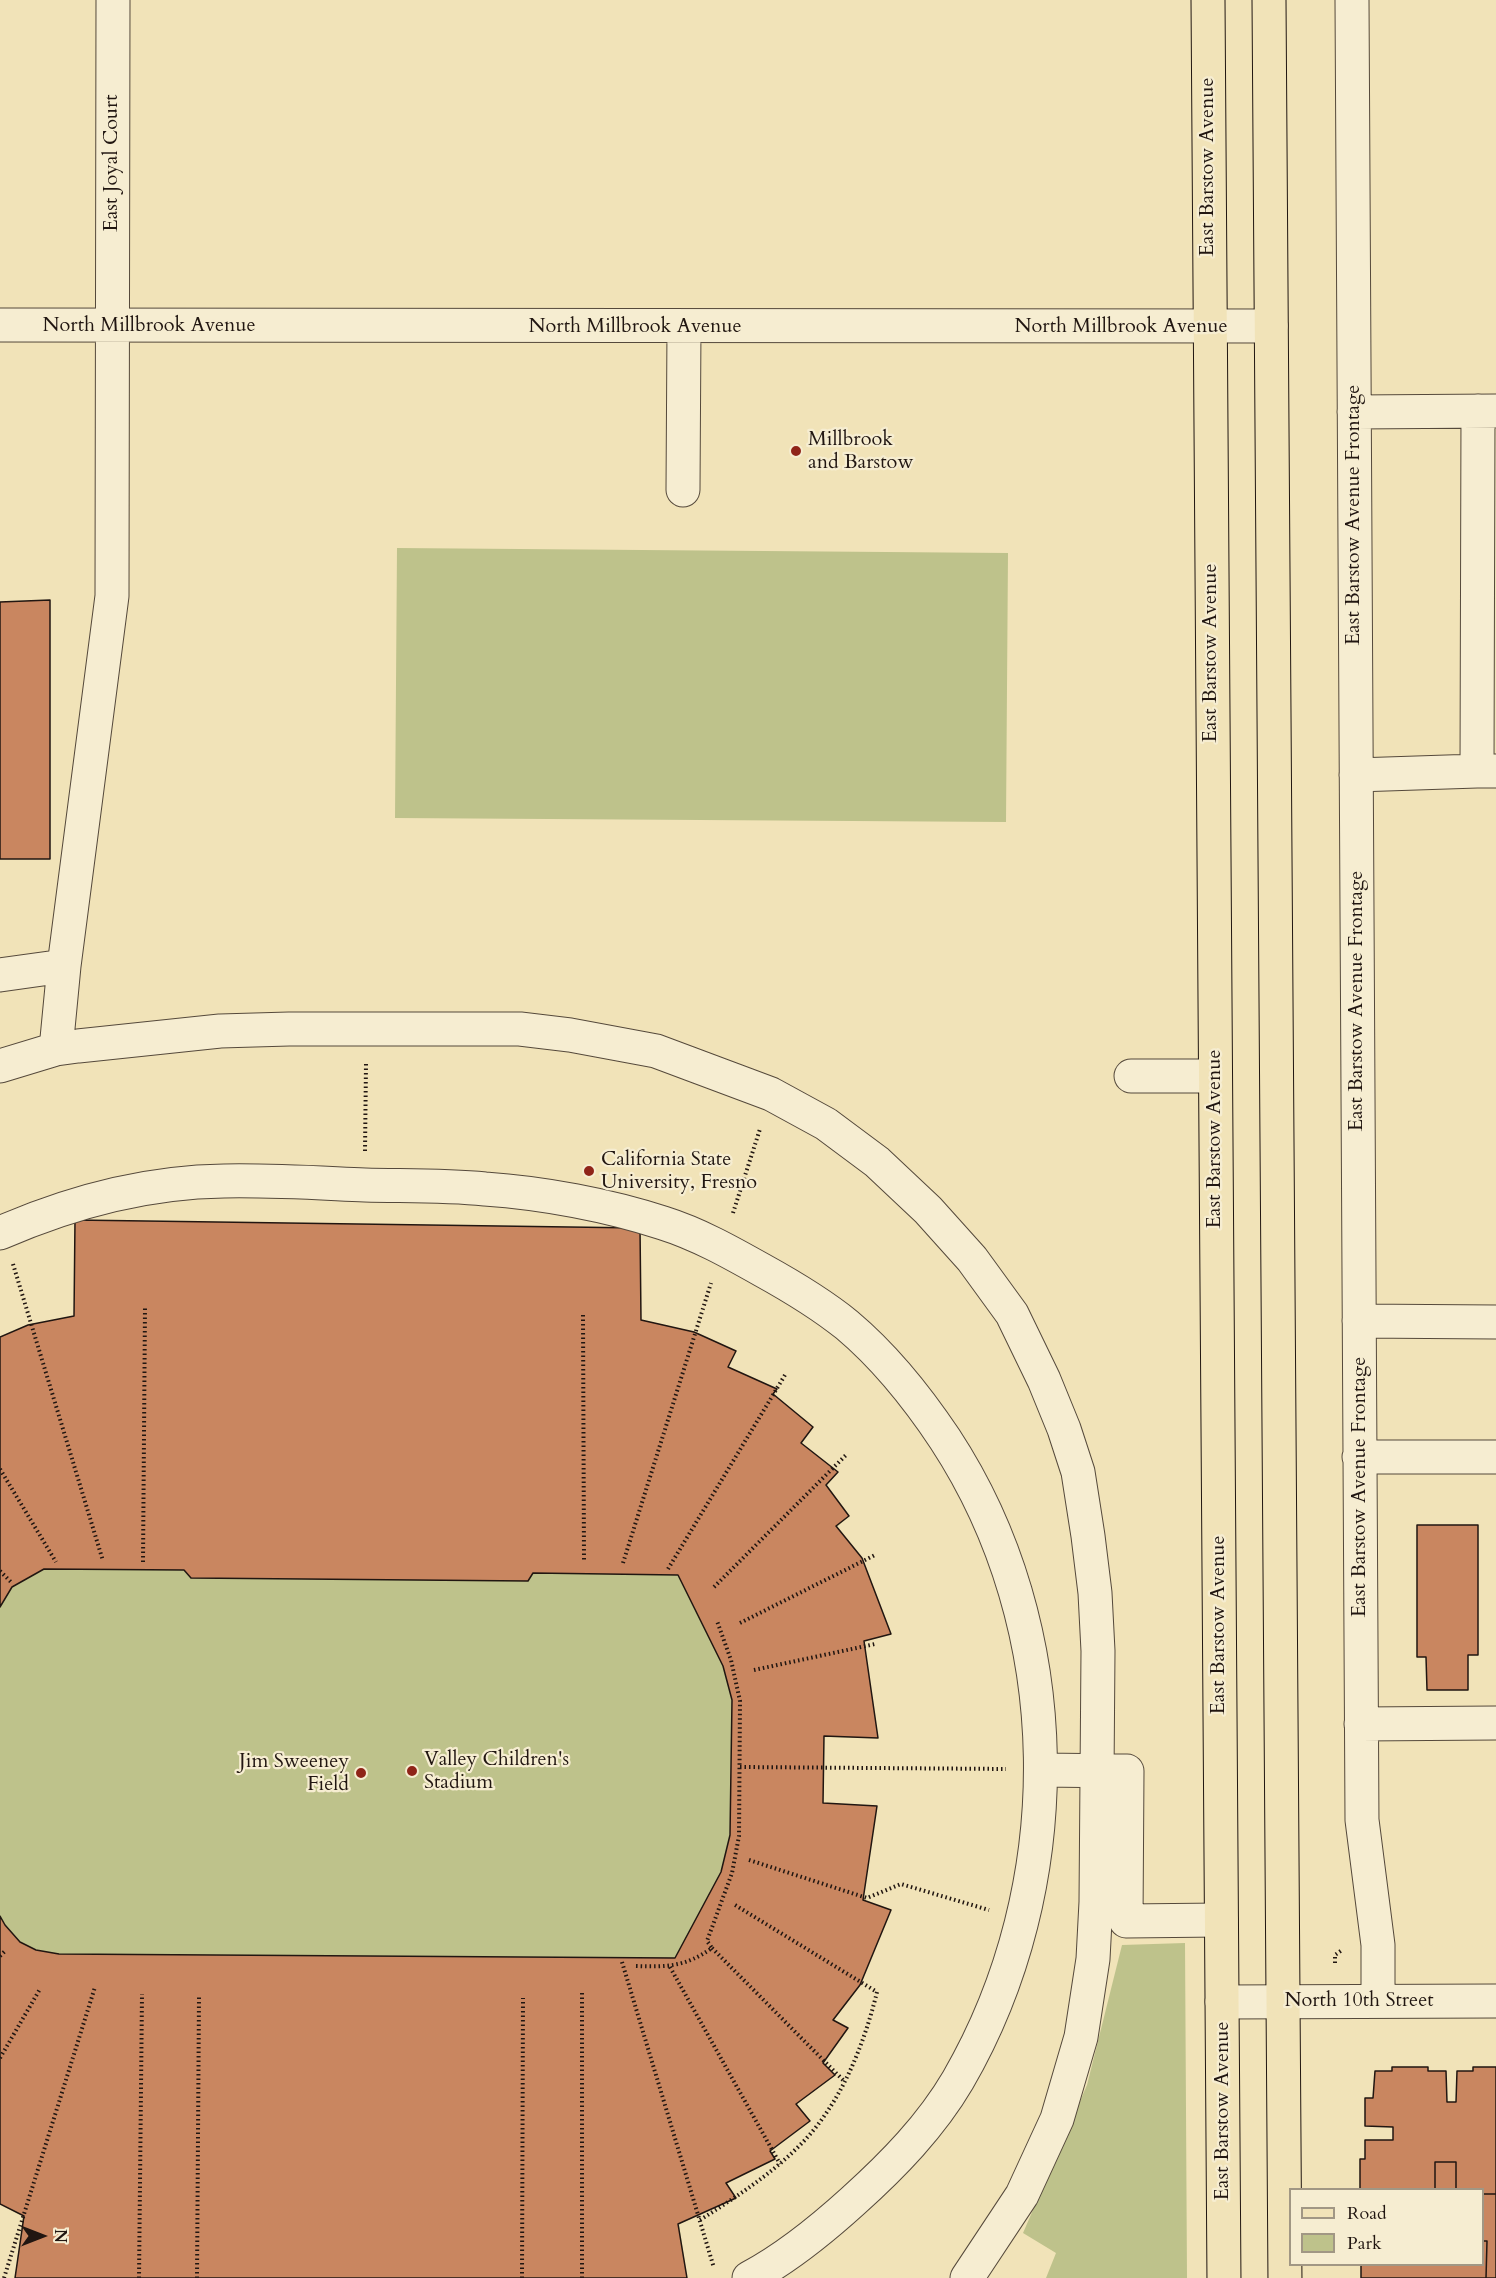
<!DOCTYPE html>
<html>
<head>
<meta charset="utf-8">
<style>
	body { margin:0 }
	#map { position:relative; width:1496px; height:2278px; overflow:hidden; background:#f1e3b8; font-family:Cardo,serif }
	canvas { display:block }
	.legend { position:absolute; left:1289px; top:2188px; width:195px; height:78px; box-sizing:border-box; background:#f6edd1; border:2px solid #a19784; margin:0; padding:8px 10px; list-style:none; font-size:18px; color:#211611 }
	.legend li { display:flex; align-items:center; gap:12px; height:30px }
	.legend b { width:30px; border:2px solid #a19784 }
	.north { position:absolute; left:12px; top:2206px; width:60px; height:60px; -webkit-text-stroke:4px #f6edd1; paint-order:stroke; rotate:90deg; font-size:16px; font-weight:700; line-height:24px; text-align:center; color:#211611 }
	.north::after { content:''; display:block; margin:auto; width:21px; height:27px; background:#211611; clip-path:polygon(50% 0,100% 100%,50% 72%,0 100%) }
</style>
</head>
<body>
<div id="map">
<canvas width="1496" height="2278"></canvas>
<ul class="legend">
<li><b style="height:8px;background:#f1e3b8"></b>Road</li>
<li><b style="height:16px;background:#bec28b"></b>Park</li>
</ul>
<div class="north">N</div>
</div>
<script>
const ctx = document.querySelector('canvas').getContext('2d');
ctx.lineJoin = 'round';
function paint(path, color) { ctx.fillStyle = color; ctx.fill(path, 'evenodd'); }
function stroke(path, color, width, dash) { ctx.strokeStyle = color; ctx.lineWidth = width; ctx.lineCap = dash ? 'butt' : 'round'; ctx.setLineDash(dash || []); ctx.stroke(path); }
function drawText(font, color, halo, rows, align = 'center') {
  ctx.font = font + ' Cardo,serif'; ctx.lineWidth = 4.5; ctx.setLineDash([]); ctx.textBaseline = 'middle'; ctx.strokeStyle = halo; ctx.fillStyle = color; for (const [text, x, y, turn = 0] of rows) {
    ctx.save(); ctx.translate(x, y); ctx.rotate((+turn || 0) * Math.PI / 180); ctx.textAlign = isNaN(turn) ? turn : align; if (halo) ctx.strokeText(text, 0, 0); ctx.fillText(text, 0, 0); ctx.restore();
  }
}
paint(new Path2D(`
	M397,548L1008,553L1006,822L395,818Z
	M640,1228L641,1320L694,1332L736,1351L728,1367L777,1389L773,1395L813,1427L801,1443L838,1472L826,1485L849,1516L837,1527L862,1558L891,1634L864,1641L878,1738L824,1737L823,1803L877,1806L863,1900L891,1910L860,1985L834,2020L848,2028L823,2063L835,2075L797,2104L810,2121L770,2151L775,2159L726,2182L736,2198L679,2224L687,2278H15L23,2216L0,2204V1337L28,1325L74,1316Z
	M1185,1943L1187,2278H1046L1056,2253L1023,2233L1087,2085L1122,1945Z`), '#bec28b');
const building = new Path2D(`
	M50,600V859H0V602Z
	M75,1220L640,1228L641,1320L694,1332L736,1351L728,1367L777,1389L773,1394L813,1427L801,1443L838,1472L826,1485L849,1516L836,1526L862,1558L891,1634L864,1641L878,1738L824,1736L823,1803L877,1806L863,1900L891,1910L860,1985L833,2020L848,2028L823,2063L835,2075L796,2104L810,2121L770,2151L775,2159L726,2183L736,2198L678,2224L687,2278H15L24,2216L0,2204V1916L5,1925L20,1942L36,1950L59,1954L675,1958L721,1872L730,1835L732,1700L723,1666L678,1575L533,1573L528,1581L191,1578L184,1570L44,1569L12,1587L0,1607V1337L28,1325L74,1316Z
	M1417,1525H1478V1655H1468V1690H1427L1426,1657H1417Z
	M1392,2067H1428V2071H1446L1447,2102H1456L1457,2071H1473V2067H1496V2194H1482V2190L1456,2189V2162H1435V2190H1360V2159H1365V2140H1393V2127L1365,2126V2098H1373L1375,2071H1392Z
	M1435,2162H1456V2189L1472,2190H1435Z
	M1482,2194H1496V2278H1486L1487,2241H1482Z
	M1482,2241H1487L1486,2278H1361V2264H1482Z`);
paint(building, '#c98660');
stroke(building, '#211611', 1.5);
const minor = new Path2D(`
	M1352,0L1362,1820L1378,1945V2001
	M0,325L1271,326
	M1478,411L1477,771H1496
	M1354,412L1496,411
	M683,490L684,327
	M1356,775L1477,771
	M0,975L64,966L112,596L113,0
	M56,1049L64,966
	M0,1066L56,1049L78,1046L220,1031L289,1029H520L570,1035L656,1051L771,1094L826,1124L877,1162L928,1210L972,1259L1012,1314L1044,1380L1064,1429L1078,1472L1088,1536L1095,1593L1098,1651L1096,1902L1093,1959L1081,2037L1057,2119L1022,2195L967,2278
	M1131,1076H1214
	M0,1233C71,1202 146,1182 224,1181C271,1180 318,1183 365,1185C405,1186 445,1185 485,1189C543,1193 608,1205 663,1223C698,1234 730,1252 762,1270C791,1286 821,1304 847,1325C885,1357 917,1397 945,1439C1069,1628 1071,1885 958,2080C931,2126 893,2165 853,2201C821,2230 787,2258 749,2278
	M1359,1321L1496,1322
	M1359,1457H1496
	M1361,1724L1496,1723
	M1041,1770L1127,1771L1126,1921L1221,1920
	M1222,2002L1496,2001`);
const major = new Path2D(`
	M1208,0L1224,2278
	M1269,0L1285,2278`);
stroke(minor, '#55493b', 35);
stroke(major, '#211611', 35);
stroke(new Path2D(`
	M365,1151L366,1063
	M733,1213L760,1129
	M13,1264L103,1561
	M583,1315L584,1562
	M0,1469L56,1562
	M143,1562L145,1307
	M623,1563L711,1283
	M668,1569L785,1375
	M0,1571L11,1582
	M714,1587L846,1455
	M740,1623L875,1555
	M754,1670L875,1644
	M740,1767L1006,1769
	M749,1860L867,1898L901,1884L989,1910
	M712,1948L844,2081
	M0,1956L5,1951
	M622,1962L714,2268
	M1335,1963V1955L1342,1950
	M636,1966C667,1967 685,1967 712,1948L707,1941L732,1873L739,1836L740,1701L731,1660L717,1621
	M670,1967L780,2164
	M582,1993V2278
	M0,2058L40,1989
	M700,2220C736,2197 772,2174 802,2143C841,2103 864,2045 877,1992L735,1905
	M4,2278L95,1987
	M139,2278L142,1994
	M197,2278L199,1996
	M522,2278L523,1998`), '#211611', 4, [1.5, 3]);
stroke(minor, '#f6edd1', 33);
stroke(major, '#f1e3b8', 33);
for (const [x, y, r, color] of [
	[796,451,6,"#8f2418"],
	[589,1171,6,"#8f2418"],
	[412,1771,6,"#8f2418"],
	[361,1773,6,"#8f2418"]
]) { const dot = new Path2D(); dot.arc(x, y, r, 0, 2 * Math.PI); ctx.fillStyle = color; ctx.fill(dot); stroke(dot, '#f6edd1', 2); }
drawText('20px', '#211611', '#f6edd1', [
	["East Joyal Court",112,163,-90],
	["East Barstow Avenue",1208,167,-90],
	["North Millbrook Avenue",149,326],
	["North Millbrook Avenue",635,327],
	["North Millbrook Avenue",1121,327],
	["East Barstow Avenue Frontage",1354,515,-90],
	["East Barstow Avenue",1211,653,-90],
	["East Barstow Avenue Frontage",1357,1001,-90],
	["East Barstow Avenue",1215,1139,-90],
	["East Barstow Avenue Frontage",1360,1487,-90],
	["East Barstow Avenue",1219,1625,-90],
	["North 10th Street",1359,2001],
	["East Barstow Avenue",1223,2111,-90]
]);
drawText('20px', '#211611', '#f6edd1', [
	["Millbrook",808,440],
	["and Barstow",808,463],
	["California State",601,1160],
	["University, Fresno",601,1183],
	["Valley Children's",424,1760],
	["Stadium",424,1783],
	["Jim Sweeney",349,1762,"right"],
	["Field",349,1785,"right"]
], 'left');
</script>
</body>
</html>
